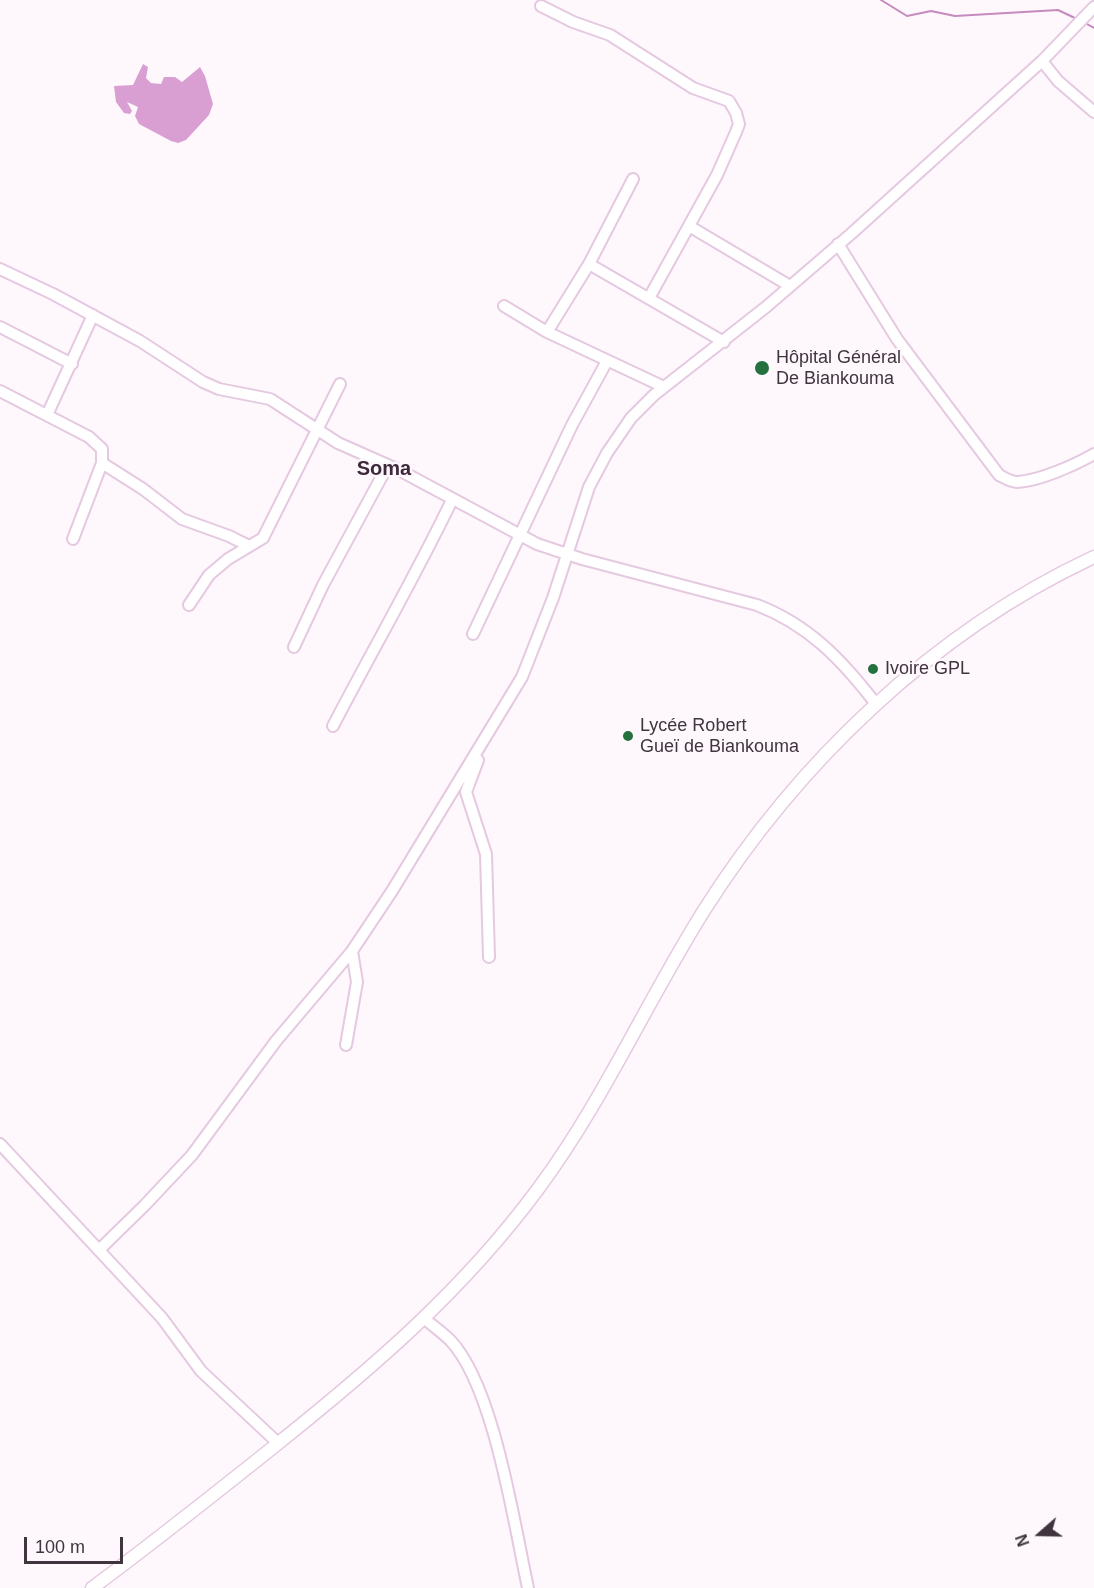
<!DOCTYPE html>
<html>
<head>
<meta charset="utf-8">
<style>
	body { margin:0 }
	#map { position:relative; width:1094px; height:1588px; overflow:hidden; background:#fef8fd; font-family:Helvetica,sans-serif }
	canvas { display:block }
	.north { position:absolute; left:1010px; top:1504px; width:60px; height:60px; -webkit-text-stroke:4px #fef8fd; paint-order:stroke; rotate:250deg; font-size:16px; font-weight:700; line-height:24px; text-align:center; color:#40353e }
	.north::after { content:''; display:block; margin:auto; width:21px; height:27px; background:#40353e; clip-path:polygon(50% 0,100% 100%,50% 72%,0 100%) }
	.scale { position:absolute; left:24px; top:1537px; width:99px; height:27px; box-sizing:border-box; border:3px solid #40353e; border-top:0; padding-left:8px; font-size:18px; line-height:21px; white-space:nowrap; color:#40353e; -webkit-text-stroke:4px #fef8fd; paint-order:stroke }
</style>
</head>
<body>
<div id="map">
<canvas width="1094" height="1588"></canvas>
<div class="north">N</div>
<div class="scale">100 m</div>
</div>
<script>
const ctx = document.querySelector('canvas').getContext('2d');
ctx.lineJoin = 'round';
function paint(path, color) { ctx.fillStyle = color; ctx.fill(path, 'evenodd'); }
function stroke(path, color, width, dash) { ctx.strokeStyle = color; ctx.lineWidth = width; ctx.lineCap = dash ? 'butt' : 'round'; ctx.setLineDash(dash || []); ctx.stroke(path); }
function drawText(font, color, halo, rows, align = 'center') {
  ctx.font = font + ' Helvetica,sans-serif'; ctx.lineWidth = 5; ctx.setLineDash([]); ctx.textBaseline = 'middle'; ctx.strokeStyle = halo; ctx.fillStyle = color; for (const [text, x, y, turn = 0] of rows) {
    ctx.save(); ctx.translate(x, y); ctx.rotate((+turn || 0) * Math.PI / 180); ctx.textAlign = isNaN(turn) ? turn : align; if (halo) ctx.strokeText(text, 0, 0); ctx.fillText(text, 0, 0); ctx.restore();
  }
}
paint(new Path2D(`
	M143,64L148,67L146,78L151,83L161,84L164,77H175L182,82L200,67L205,76L213,104L209,115L186,140L178,143L171,141L139,124L135,116L138,107L127,102L132,111L130,114L124,113L116,102L114,86L133,85Z`), '#da9fd2');
stroke(new Path2D(`
	M881,0L907,16L931,11L955,16L1058,10L1077,19
	M1085,23L1094,28`), '#c68bbe', 2);
const minor = new Path2D(`
	M541,6L573,22L610,35L693,88L729,101L736,113L739,124L736,132L717,175L649,298
	M1042,61L1058,81L1094,112
	M689,226L790,286
	M838,244L897,339L999,475C1005,478 1011,482 1017,482C1039,481 1075,465 1094,454
	M589,264L724,342
	M0,269L53,294L140,341L203,382L219,389L270,399L338,443L399,470L537,544L582,559L757,605C809,625 842,660 876,704
	M504,306L547,332L664,387
	M0,327L72,364
	M547,332L589,264L633,179
	M0,391L89,437L102,449V463L73,539
	M47,415L93,315
	M102,463L143,489L182,519L229,536L249,546
	M189,605L209,575L228,559L263,538L340,384
	M473,634L572,425L607,361
	M294,647L323,585L388,465
	M333,726C372,651 415,577 452,500
	M478,760L466,792L486,854L489,957
	M346,1045L357,982L352,951
	M0,1144L162,1318L201,1371L278,1443
	M100,1249L145,1205L192,1155L276,1041L352,951L392,891L522,677L553,598L589,487L607,453L631,418L654,395L766,307L852,233L1042,61L1094,7
	M425,1319C433,1326 443,1333 450,1340C494,1386 514,1524 528,1588`);
const major = new Path2D(`
	M92,1588C153,1543 212,1496 271,1449C370,1370 462,1292 538,1189C602,1103 646,1003 703,912C797,763 933,632 1094,557`);
stroke(minor, '#e5c9e0', 14);
stroke(major, '#e5c9e0', 15);
stroke(minor, '#fff', 10);
stroke(major, '#fff', 12);
for (const [x, y, r, color] of [
	[762,368,8,"#24703e"],
	[873,669,6,"#24703e"],
	[628,736,6,"#24703e"]
]) { const dot = new Path2D(); dot.arc(x, y, r, 0, 2 * Math.PI); ctx.fillStyle = color; ctx.fill(dot); stroke(dot, '#fef8fd', 2); }
drawText('18px', '#40353e', '#fef8fd', [
	["Hôpital Général",776,358],
	["De Biankouma",776,379],
	["Ivoire GPL",885,669],
	["Lycée Robert",640,726],
	["Gueï de Biankouma",640,747]
], 'left');
drawText('bold 20px', '#3e293b', '#fef8fd', [
	["Soma",384,469]
]);
</script>
</body>
</html>
